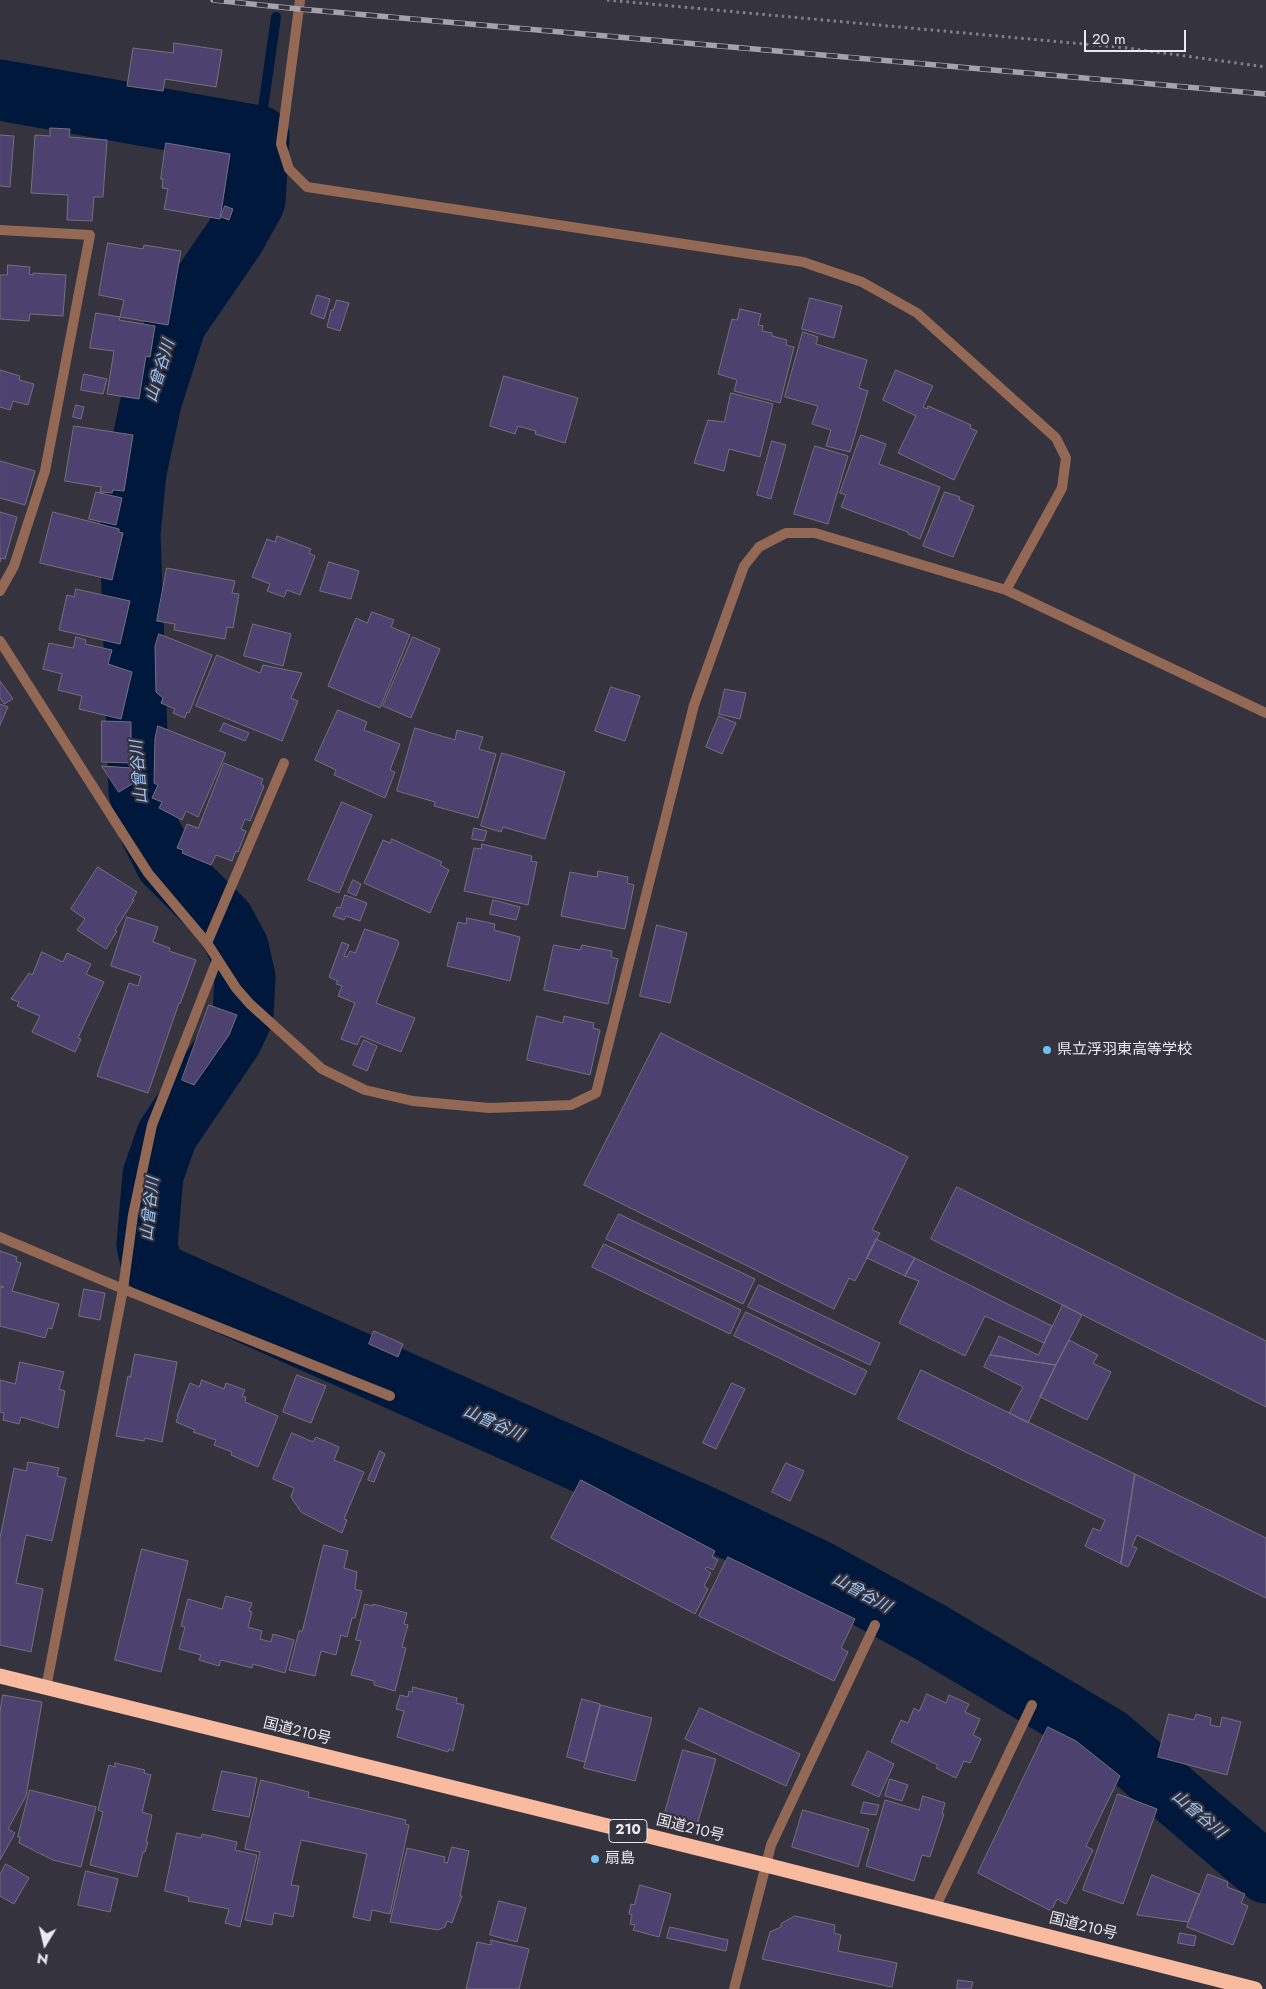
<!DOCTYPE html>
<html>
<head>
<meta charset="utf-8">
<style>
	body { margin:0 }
	#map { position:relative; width:1266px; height:1989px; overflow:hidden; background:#35333d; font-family:Jost,sans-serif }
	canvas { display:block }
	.north { position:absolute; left:20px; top:1919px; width:50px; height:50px; -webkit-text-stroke:4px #35333d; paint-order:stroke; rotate:189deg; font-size:14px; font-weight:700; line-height:20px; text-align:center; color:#eae9ef }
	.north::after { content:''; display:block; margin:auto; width:18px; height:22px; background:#eae9ef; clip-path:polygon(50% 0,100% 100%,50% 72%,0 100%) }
	.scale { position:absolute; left:1084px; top:30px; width:102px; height:22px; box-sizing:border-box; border:2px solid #eae9ef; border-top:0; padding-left:6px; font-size:15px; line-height:18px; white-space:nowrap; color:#eae9ef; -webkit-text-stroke:4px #35333d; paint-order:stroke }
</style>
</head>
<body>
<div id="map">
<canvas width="1266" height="1989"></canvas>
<div class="north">N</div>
<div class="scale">20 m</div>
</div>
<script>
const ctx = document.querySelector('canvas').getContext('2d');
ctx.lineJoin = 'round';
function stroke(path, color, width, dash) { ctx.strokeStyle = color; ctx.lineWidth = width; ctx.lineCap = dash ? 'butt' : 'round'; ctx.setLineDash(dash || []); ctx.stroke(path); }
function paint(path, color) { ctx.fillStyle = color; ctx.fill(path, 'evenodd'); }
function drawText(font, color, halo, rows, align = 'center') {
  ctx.font = font + ' Jost,"Noto Sans JP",sans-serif'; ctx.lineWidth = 4.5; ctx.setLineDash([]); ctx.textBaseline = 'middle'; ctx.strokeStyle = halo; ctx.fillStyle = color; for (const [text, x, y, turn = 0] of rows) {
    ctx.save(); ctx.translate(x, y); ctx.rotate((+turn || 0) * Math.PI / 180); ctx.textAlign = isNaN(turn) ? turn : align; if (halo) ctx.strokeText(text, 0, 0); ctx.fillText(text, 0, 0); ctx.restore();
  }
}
stroke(new Path2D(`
	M259,136L276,17`), '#00183b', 10);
stroke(new Path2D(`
	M0,90L259,136L255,201L235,237L176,323L151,402L136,472L130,533L139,791L149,829L166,863L224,921L238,947L245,977L243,1015L232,1039L167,1135L153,1175L147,1245L151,1263L162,1275L703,1516L817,1570L930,1632L1108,1738L1266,1873`), '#00183b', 61);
const building = new Path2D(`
	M174,43L222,50L216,87L165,79L163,91L127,86L133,48L173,53Z
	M50,128L70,129L69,137L107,140L103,197H94L92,221L67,220L68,195L31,193L35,135L50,136Z
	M0,135L14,136L10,187L0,186Z
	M166,143L230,154L220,219L164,209L168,189L162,188L163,179H161Z
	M225,206L233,209L229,220L221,217Z
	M108,243L143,249L144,245L181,251L168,325L120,317L124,300L99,295Z
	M8,265L30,267L29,274L33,275V273L66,275L63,316L30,314L29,321L0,319V275H7Z
	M317,295L330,299L324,319L311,314Z
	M810,298L842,306L834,338L802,329Z
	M337,300L349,303L340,331L327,327L331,310H333Z
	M740,309L761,314L758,325L763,326L762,331L772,333V336L787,340L786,345L794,347L780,403L734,391L737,380L718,374L732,319L737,320Z
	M96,313L120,317L119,320L155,326L150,357L146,356L139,399L107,394L114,351L90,348Z
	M803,332L818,337L816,344L867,360L859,388L868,391L850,452L826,446L831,430L812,424L818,406L785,397Z
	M0,370L20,376L19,380L34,384L28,405L13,401L10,410L0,407Z
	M896,370L933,386L923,407L927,409L928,406L971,425L970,428L977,431L954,480L898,453L916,416L883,400Z
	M84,374L107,379L103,394L81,390Z
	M504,376L578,398L565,443L535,434L536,431L518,426L515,434L490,426Z
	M731,393L773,404L760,457L729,449L724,471L694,463L708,420L724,422Z
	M76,405L84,407L81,419L73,417Z
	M74,426L133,435L124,491L113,490L112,493L100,492L101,487L65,481Z
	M861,435L886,444L879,464L940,487L920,539L908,534V532L841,507L846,495L840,493Z
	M772,441L786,445L771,499L757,495Z
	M815,446L848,456L828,524L794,514Z
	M0,461L35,471L25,505L0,498Z
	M96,492L122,498L116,525L89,519Z
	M945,492L960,497L959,500L974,506L953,557L923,546Z
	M0,512L17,517L5,559L1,558L0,562Z
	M53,512L119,529V532L123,533L112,580L40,563Z
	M277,536L311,549L309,553L315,556L300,595L287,590L284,597L267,591L270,584L252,577L267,539L275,542Z
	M329,562L359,571L351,599L320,591Z
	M167,568L235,581L232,593L239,594L233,628L227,627L225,639L174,630L175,624L157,621Z
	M76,589L130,601L120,644L59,630L67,595L74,597Z
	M372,612L394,620L391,627L410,635L380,708L328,686L356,618L367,623Z
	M253,624L291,634L283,666L244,656Z
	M159,634L212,655L189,713L187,712L185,718L173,713L175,709L161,703L163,698L156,692L155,647Z
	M76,637L86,640L85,644L112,650L108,664L132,672L121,719L79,709L82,696L58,690L62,674L43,669L49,643L73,648Z
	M413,637L440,649L411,718L383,706Z
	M217,655L260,673L263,665L302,673L291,698L298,701L282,741L196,706Z
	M0,681L13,699L4,704L0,698Z
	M611,687L640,696L625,741L595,731Z
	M725,689L746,693L740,719L719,714Z
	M0,704L8,707L0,725Z
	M338,710L367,722L364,730L400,744L390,770L395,772L385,798L334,775L336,770L315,760Z
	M719,716L736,723L722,754L706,747Z
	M102,721L131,722V763L102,762Z
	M224,723L249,733L245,741L220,731Z
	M158,726L226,753L198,817L186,811L182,820L159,808L162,802L152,798L158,785L154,783L155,739Z
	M415,728L455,740L457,730L483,737L479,749L496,754L478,818L434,806L435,802L397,791Z
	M502,753L565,772L545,839L503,827L501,832L481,826Z
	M224,763L263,779L261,784L264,786L250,821L245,819L241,829L246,831L238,852L236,851L232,861L216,855L211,865L182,853L183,850L177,848L187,824L198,828Z
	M102,766L132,768V784L119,792Z
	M342,802L372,815L339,893L308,880Z
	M474,828L487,831L484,841L472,839Z
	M392,839L442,862L440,865L449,870L430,913L364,883L383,840L390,843Z
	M482,844L532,856L531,861L537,862L528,905L464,891L474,848L481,849Z
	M98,867L137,892L132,900H134L115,930L117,931L106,949L77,930L85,919L71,909Z
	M598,871L628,877L627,883L634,885L625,929L561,916L570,872L597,877Z
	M353,880L361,884L356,896L348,892Z
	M345,895L367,903L360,921L346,916L344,920L333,916L337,907L340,908Z
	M493,900L520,907L516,920L490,914Z
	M127,917L158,927L153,942L170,948L169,951L196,960L180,1004L179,1003L148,1093L97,1076L129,983L138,986L141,976L111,966Z
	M467,918L495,924L494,930L520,937L510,981L447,966L458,922L466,924Z
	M657,925L687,933L670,1003L640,996Z
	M365,929L397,940L399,943L376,1003L415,1018L401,1052L361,1036L357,1045L341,1039L355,1003L338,996L342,986L336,984L338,981L329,977L342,942L349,945L344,956L347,957L350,951L355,953Z
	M554,945L580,950L582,945L612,951L611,957L618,959L608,1004L544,990Z
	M42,952L63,962L67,953L91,964L86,974L104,982L78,1038L81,1039L75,1052L32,1032L40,1016L17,1006L19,1002L11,999L29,973L32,975Z
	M209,1005L237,1015L229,1035L194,1085L182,1080Z
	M537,1016L563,1023L564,1016L594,1023L593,1028L600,1030L590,1075L527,1060Z
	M661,1033L908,1157L872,1230L880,1233L855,1281L849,1278L834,1309L584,1185Z
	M364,1040L377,1046L367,1071L353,1065Z
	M957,1187L1266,1341V1407L931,1239Z
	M619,1214L755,1279L743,1304L606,1239Z
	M876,1239L915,1258L905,1276L867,1258Z
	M604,1244L741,1310L730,1334L592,1267Z
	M0,1251L17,1257L16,1261L21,1263L12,1291L59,1304L52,1329L48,1328L45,1338L0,1326V1288L4,1287L0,1286Z
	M915,1258L1052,1326L1044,1343L985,1316L965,1356L899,1323L919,1281L905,1276Z
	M759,1285L880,1343L870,1365L748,1307Z
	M84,1289L105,1293L100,1320L79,1316Z
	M1063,1305L1082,1315L1056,1365L990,1355L999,1336L1038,1355Z
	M746,1312L867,1371L855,1395L734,1336Z
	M374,1331L403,1344L398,1357L369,1344Z
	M1069,1340L1098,1355L1093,1363L1111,1372L1087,1420L1040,1397Z
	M135,1354L177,1362L162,1442L145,1438L144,1441L116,1436L128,1376L130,1377Z
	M990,1355L1056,1365L1028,1423L1009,1413L1023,1387L984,1367Z
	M20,1362L64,1372L59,1389L65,1391L58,1428L21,1417L19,1424L3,1420L4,1413L0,1412V1380L15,1384Z
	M921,1370L1135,1474L1121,1564L1085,1546L1093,1528L1100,1531L1105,1520L898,1419Z
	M297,1375L326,1386L311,1423L283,1412Z
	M202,1380L224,1389L226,1383L245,1390L242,1396L246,1397L245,1402L278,1416L258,1467L231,1455L232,1452L214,1445L216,1440L193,1432L195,1430L176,1422L178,1417L177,1416L190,1383L199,1387Z
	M732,1383L745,1389L716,1449L703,1443Z
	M292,1433L313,1442L316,1437L339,1447L334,1460L364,1472L344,1519L347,1520L342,1533L301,1512L291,1497L294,1488L273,1479Z
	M380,1451L385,1454L374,1482L368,1480Z
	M28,1462L59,1468L57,1476L66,1478L52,1541L26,1535L16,1583L43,1589L31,1652L0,1645V1538L14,1468L26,1471Z
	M786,1463L804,1471L790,1501L772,1492Z
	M1135,1474L1266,1538V1598L1137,1535L1132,1546L1137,1548L1128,1567L1121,1564Z
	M581,1480L715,1551L712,1557L718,1560L713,1570L707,1567L705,1569L711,1573L704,1586L708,1589L695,1614L551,1538Z
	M324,1545L348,1551L344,1568L357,1572L355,1589L362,1591L355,1618H352L347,1637L341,1635L336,1655L321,1651L315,1676L289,1670L299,1631H302Z
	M142,1549L188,1561L161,1672L115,1660Z
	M728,1557L855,1619L841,1648L848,1652L834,1681L699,1616Z
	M226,1596L252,1603L249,1611L252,1612L248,1627L262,1631L260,1639L271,1642L273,1634L294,1640L285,1673L253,1664L252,1668L221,1660L219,1666L199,1660L201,1655L179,1649L185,1627L181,1626L188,1599L222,1609Z
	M365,1604L373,1606V1604L407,1613L404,1624L408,1625L402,1647L406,1648L395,1691L374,1685V1681L351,1675L361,1641L356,1640Z
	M413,1687L457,1698L456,1703L464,1705L453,1751L449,1749L448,1752L397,1737L404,1711L396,1709L400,1695L408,1697L409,1691L412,1692Z
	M927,1694L946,1703L949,1695L969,1704L965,1712L980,1719L973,1735L981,1739L970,1763L964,1761L956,1778L936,1768L938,1765L891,1742L901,1720L908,1723L914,1708L919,1711Z
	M3,1695L42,1702L26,1796L8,1829L15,1833L0,1860V1712Z
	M582,1699L600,1704L585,1762L567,1757Z
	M601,1705L652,1718L635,1781L584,1768Z
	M700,1708L800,1754L786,1786L685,1739Z
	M1169,1714L1194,1720L1196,1714L1211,1718L1210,1725L1220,1727L1222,1717L1241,1722L1227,1775L1158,1757Z
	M1048,1727L1076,1741L1120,1776L1086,1846L1093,1850L1066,1904L1057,1899L1051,1911L978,1873Z
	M683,1750L716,1759L697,1825L664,1816Z
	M868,1751L894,1764L879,1797L852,1785Z
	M115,1763L145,1770L144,1773L151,1775L142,1812L152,1815L146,1842H148L145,1852H143L137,1877L90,1865L103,1812L98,1810L109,1765L115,1767Z
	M222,1771L257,1778L249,1817L213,1810Z
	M890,1779L908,1785L902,1801L885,1796Z
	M261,1780L309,1792L308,1797L406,1820L405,1824L409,1825L390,1914L372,1910L370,1921L353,1917L367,1854L301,1840L291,1885L299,1886L293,1917L274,1913L272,1925L245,1920L260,1852L245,1849Z
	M30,1790L96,1807L81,1867L53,1860L19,1843L20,1837H18Z
	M1118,1794L1157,1809L1123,1904L1083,1890Z
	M923,1796L945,1803L942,1814H944L930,1857L922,1855L914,1881L866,1866L885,1800L919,1810Z
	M864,1802L879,1805L876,1815L861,1813Z
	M803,1810L869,1829L858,1867L792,1847Z
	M177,1833L201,1838L202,1834L237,1842L235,1850L257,1855L240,1927L225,1923L229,1909L188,1901L189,1897L165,1891Z
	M452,1847L469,1851L460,1896H462L452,1923L447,1921L445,1927L438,1930L390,1922L407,1848L445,1857L444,1862L447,1863Z
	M6,1864L29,1878L14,1904L0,1896V1875Z
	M86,1871L118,1879L110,1912L78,1905Z
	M1208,1874L1228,1882L1227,1887L1245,1894L1241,1903L1248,1906L1233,1945L1187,1927Z
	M1152,1875L1199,1894L1188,1922L1137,1915Z
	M640,1885L671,1894L659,1937L633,1930L635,1925L630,1924L632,1915L629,1914L631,1904L634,1905Z
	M499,1901L526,1908L517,1942L490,1935Z
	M795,1916L835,1925L834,1933L841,1935L838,1951L897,1963L892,1987L762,1959L770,1932L781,1927V1924Z
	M670,1927L728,1940L726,1951L667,1938Z
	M1180,1933L1196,1936L1194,1946L1178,1943Z
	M491,1940L529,1949L519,1989H466L477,1942L491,1945Z
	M958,1980L973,1982L971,1989H957Z`);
paint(building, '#4d416f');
stroke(building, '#73717c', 1);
stroke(new Path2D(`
	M607,0L1127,48L1266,67`), '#83828a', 3, [2.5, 4]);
stroke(new Path2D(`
	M207,943L284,763
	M766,1865L771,1845L875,1625`), '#936956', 10);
stroke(new Path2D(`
	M300,0L281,144L289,169L307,187L803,262L862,282L917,313L1056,438L1066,458L1062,488L1006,590
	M0,230L90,235L45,471L14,566L0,591
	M0,641L148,873L207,943L236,988L250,1004L322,1069L365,1090L413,1101L489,1108L571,1105L596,1093L694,705L744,566L759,547L786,533H815L1006,590L1266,713
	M0,1237L123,1289L390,1396
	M46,1688L123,1289L133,1215L152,1125L217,960
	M935,1908L1032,1705
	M734,1989L766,1865`), '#936956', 10);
stroke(new Path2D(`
	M0,1676L766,1865L1255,1989`), '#f9bba0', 15);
const rail = new Path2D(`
	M213,0L299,9L1266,94`);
stroke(rail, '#a4a2aa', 5.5);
stroke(rail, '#35333d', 4, [11]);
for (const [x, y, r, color] of [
	[1047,1050,5,"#6cc3f2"],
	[595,1859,5,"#6cc3f2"]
]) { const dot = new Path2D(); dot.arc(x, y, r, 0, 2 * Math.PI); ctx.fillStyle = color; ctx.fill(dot); stroke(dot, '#35333d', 2); }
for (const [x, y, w] of [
	[628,1831,38]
]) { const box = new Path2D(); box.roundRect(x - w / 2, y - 11.5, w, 23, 4); ctx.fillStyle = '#35333d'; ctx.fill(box); stroke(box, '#eae9ef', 1); }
drawText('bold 14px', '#eae9ef', null, [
	["210",628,1831]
]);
drawText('15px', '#eae9ef', '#35333d', [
	["県立浮羽東高等学校",1057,1050],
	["扇島",605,1859]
], 'left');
drawText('15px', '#eae9ef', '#35333d', [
	["国道210号",297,1732,14],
	["国道210号",690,1829,14],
	["国道210号",1083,1927,14]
]);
drawText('italic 16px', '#9dc5f8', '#35333d', [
	["山曾谷川",161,371,-73],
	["山曾谷川",140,772,-95],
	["山曾谷川",151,1209,-84],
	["山曾谷川",493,1424,24],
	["山曾谷川",861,1594,29],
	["山曾谷川",1198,1815,40]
]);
</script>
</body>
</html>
